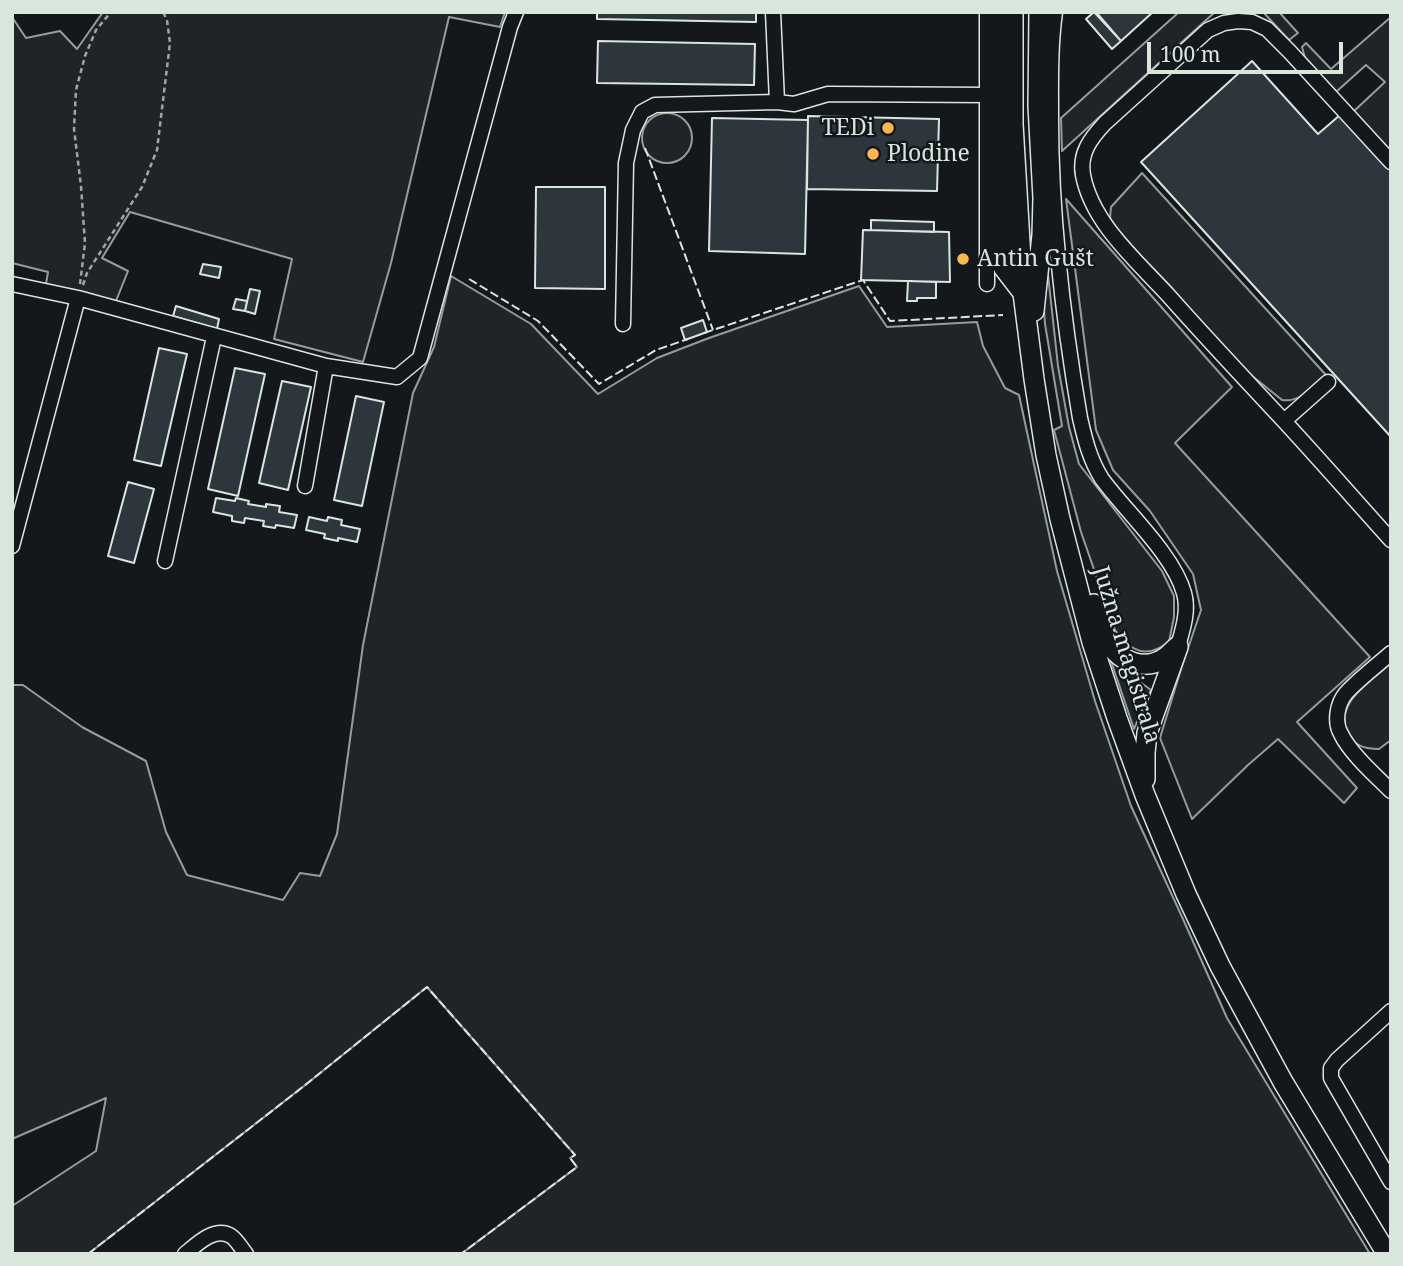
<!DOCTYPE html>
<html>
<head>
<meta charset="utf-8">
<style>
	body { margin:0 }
	#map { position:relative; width:1403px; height:1266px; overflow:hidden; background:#14181c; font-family:"Noto Serif",serif }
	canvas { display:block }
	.frame { position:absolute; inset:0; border:14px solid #d8e6dc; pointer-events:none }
	.scale { position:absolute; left:1147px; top:42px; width:196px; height:32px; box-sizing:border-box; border:4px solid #d8e6dc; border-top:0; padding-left:9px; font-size:21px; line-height:24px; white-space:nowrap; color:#d8e6dc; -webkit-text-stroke:5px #14181c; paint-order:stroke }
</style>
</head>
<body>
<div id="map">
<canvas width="1403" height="1266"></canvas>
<div class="frame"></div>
<div class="scale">100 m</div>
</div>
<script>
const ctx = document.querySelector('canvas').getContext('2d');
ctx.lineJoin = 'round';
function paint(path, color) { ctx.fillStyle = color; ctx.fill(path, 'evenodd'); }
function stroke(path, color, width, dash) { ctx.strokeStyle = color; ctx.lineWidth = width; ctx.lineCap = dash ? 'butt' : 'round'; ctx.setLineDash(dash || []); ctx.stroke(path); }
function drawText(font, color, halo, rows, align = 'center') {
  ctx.font = font + ' "Noto Serif",serif'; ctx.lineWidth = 5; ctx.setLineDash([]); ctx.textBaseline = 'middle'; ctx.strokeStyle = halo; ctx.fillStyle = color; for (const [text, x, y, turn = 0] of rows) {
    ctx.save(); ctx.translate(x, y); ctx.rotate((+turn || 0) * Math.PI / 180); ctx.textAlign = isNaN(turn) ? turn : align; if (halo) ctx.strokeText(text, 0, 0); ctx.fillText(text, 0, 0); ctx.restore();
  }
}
const green = new Path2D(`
	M103,12H505L500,27L449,17L391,263L363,362L274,339L292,259L130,212L102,258L128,271L116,301L46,284L48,272L12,263V17L26,38L60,31L77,49Z
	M1179,12H1215L1062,151L1061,118Z
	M1263,12H1279L1298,33L1289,40Z
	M1391,17V151L1353,112L1385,82L1366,65L1336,92L1305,58L1302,47L1306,43L1331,69Z
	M642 138a25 25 0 1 1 50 0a25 25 0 1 1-50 0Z
	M1142,173L1326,375C1313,386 1301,403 1282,400L1236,363L1113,225L1110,218L1111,207Z
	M1066,199L1232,387L1175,443L1370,657L1297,722L1357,788L1344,803L1278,739L1248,765L1192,819L1160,738L1182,666L1201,610L1193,574L1150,511L1113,470L1096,430Z
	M1044,238L1058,366L1069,427L1079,464L1162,571L1174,596V617L1169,642C1146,659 1131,652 1115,630L1081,532L1054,430L1062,426L1045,324L1041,265Z
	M451,276L531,324L598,394L657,358L709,338L859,286L887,327L977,322L983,346L1005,388L1019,395L1057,571L1095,701L1131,806L1183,919L1227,1018L1370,1254H461L577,1167L570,1158L575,1155L427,987L304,1086L88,1254H12V1206L96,1151L106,1098L12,1139V685H23L82,727L146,761L166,832L187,875L283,900L300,873L320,876L337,834L363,645L413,393L434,347Z
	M1111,661L1151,690L1134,729Z
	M1391,663V740L1379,749C1367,749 1356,747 1350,737C1329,706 1371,681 1391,663Z`);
paint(green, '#202428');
stroke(green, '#939e99', 2);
const building = new Path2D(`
	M597,12H756V22L597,19Z
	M1094,12L1121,41L1112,49L1086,19Z
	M1096,12H1153L1121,41Z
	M598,41L755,44L754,85L597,83Z
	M1252,61L1318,134L1340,115L1391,171V437L1141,162Z
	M808,116L939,119L937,191L807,189Z
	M712,118L808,120L805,254L709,251Z
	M536,187H605V289L535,288Z
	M871,220L934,222V232L871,230Z
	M863,230L949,232L950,282L861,280Z
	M203,264L221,267L219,278L200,274Z
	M908,281L936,282V298H917V301H907Z
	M250,289L260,291L255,314L245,311Z
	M236,299L247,301L245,311L233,309Z
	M176,306L219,319L217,329L173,316Z
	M703,320L707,332L685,340L681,328Z
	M159,348L187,354L161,466L134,460Z
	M235,368L265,374L238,496L208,489Z
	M282,381L311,387L288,490L259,483Z
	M356,396L384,402L362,506L334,500Z
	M128,482L154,489L134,563L108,556Z
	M216,498L235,501L236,498L249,501L248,504L266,507V504L280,506L279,512L297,515L294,528L276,525L275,528L263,526L264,521L245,518L244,523L232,521V516L213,512Z
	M309,517L327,521L328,517L342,520L341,525L360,529L357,542L338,538V541L324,538L325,534L306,530Z`);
paint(building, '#2c363c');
stroke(building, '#d8e6dc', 2);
const minor = new Path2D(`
	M773,12L777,102
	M987,12V284
	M1055,12C1050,48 1051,84 1051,119C1051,220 1063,319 1080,418C1085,440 1090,460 1102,479C1126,512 1173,554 1184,593C1189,610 1183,629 1178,646
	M1391,162L1290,52L1267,29L1252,22L1238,21L1224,23L1208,30L1105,123C1091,138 1079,153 1083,175C1092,223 1136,260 1168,295C1206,338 1245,379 1284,421C1320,460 1355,500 1391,540
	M12,284L78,298L326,366L397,377L420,358L510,27L516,12
	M623,324L626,163L633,130L642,112L655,105L777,102L794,104L828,94L988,95
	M1284,421L1328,382
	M305,486L326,366
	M12,546L78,298
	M165,561L214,337
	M1391,653C1376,666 1359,679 1346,693C1337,704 1334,722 1341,734C1350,753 1376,776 1391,791
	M1391,1011L1337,1060L1331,1068V1078L1391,1182
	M185,1254C197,1244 215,1226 231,1236C237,1240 241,1248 246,1254`);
const major = new Path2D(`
	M997,12L1003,267L1023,293
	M1013,12V124L1023,293L1034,379L1046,455L1060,519L1092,642L1117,718L1145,795L1186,894L1220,966L1283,1082L1387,1254
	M1034,311L1042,235L1043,198L1038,106L1039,12
	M1094,604C1099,616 1102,631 1108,642C1120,662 1145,672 1166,657C1170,654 1174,649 1178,646
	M1145,779V753L1147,733L1178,647`);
stroke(minor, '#d8e6dc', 17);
stroke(major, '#d8e6dc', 22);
stroke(new Path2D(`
	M80,284L85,243L81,186L74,129L76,90L85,56L96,30L111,12
	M83,285L87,273L142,187L157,150L170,43L167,20L163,12`), '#9da8a2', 2.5, [5, 3.5]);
stroke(minor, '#14181c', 14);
stroke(major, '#14181c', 19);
stroke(new Path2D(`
	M645,148L713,330
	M469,279L538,321L599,384L656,350L688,339
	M704,333L863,280L890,321L1003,315
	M88,1254L304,1086L427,987L575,1155L570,1158L577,1167L461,1254`), '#d8e6dc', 2, [9, 3.5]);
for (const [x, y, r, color] of [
	[888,128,7,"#ffb74d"],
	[873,154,7,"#ffb74d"],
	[963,259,7,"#ffb74d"]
]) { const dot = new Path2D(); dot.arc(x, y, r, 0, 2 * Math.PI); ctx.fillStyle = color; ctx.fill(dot); stroke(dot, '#14181c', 2.5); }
drawText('23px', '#d8e6dc', '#14181c', [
	["TEDi",874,128,"right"],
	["Plodine",887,154],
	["Antin Gušt",977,259]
], 'left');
drawText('23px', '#d8e6dc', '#14181c', [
	["Južna magistrala",1126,655,73]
]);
</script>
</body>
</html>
